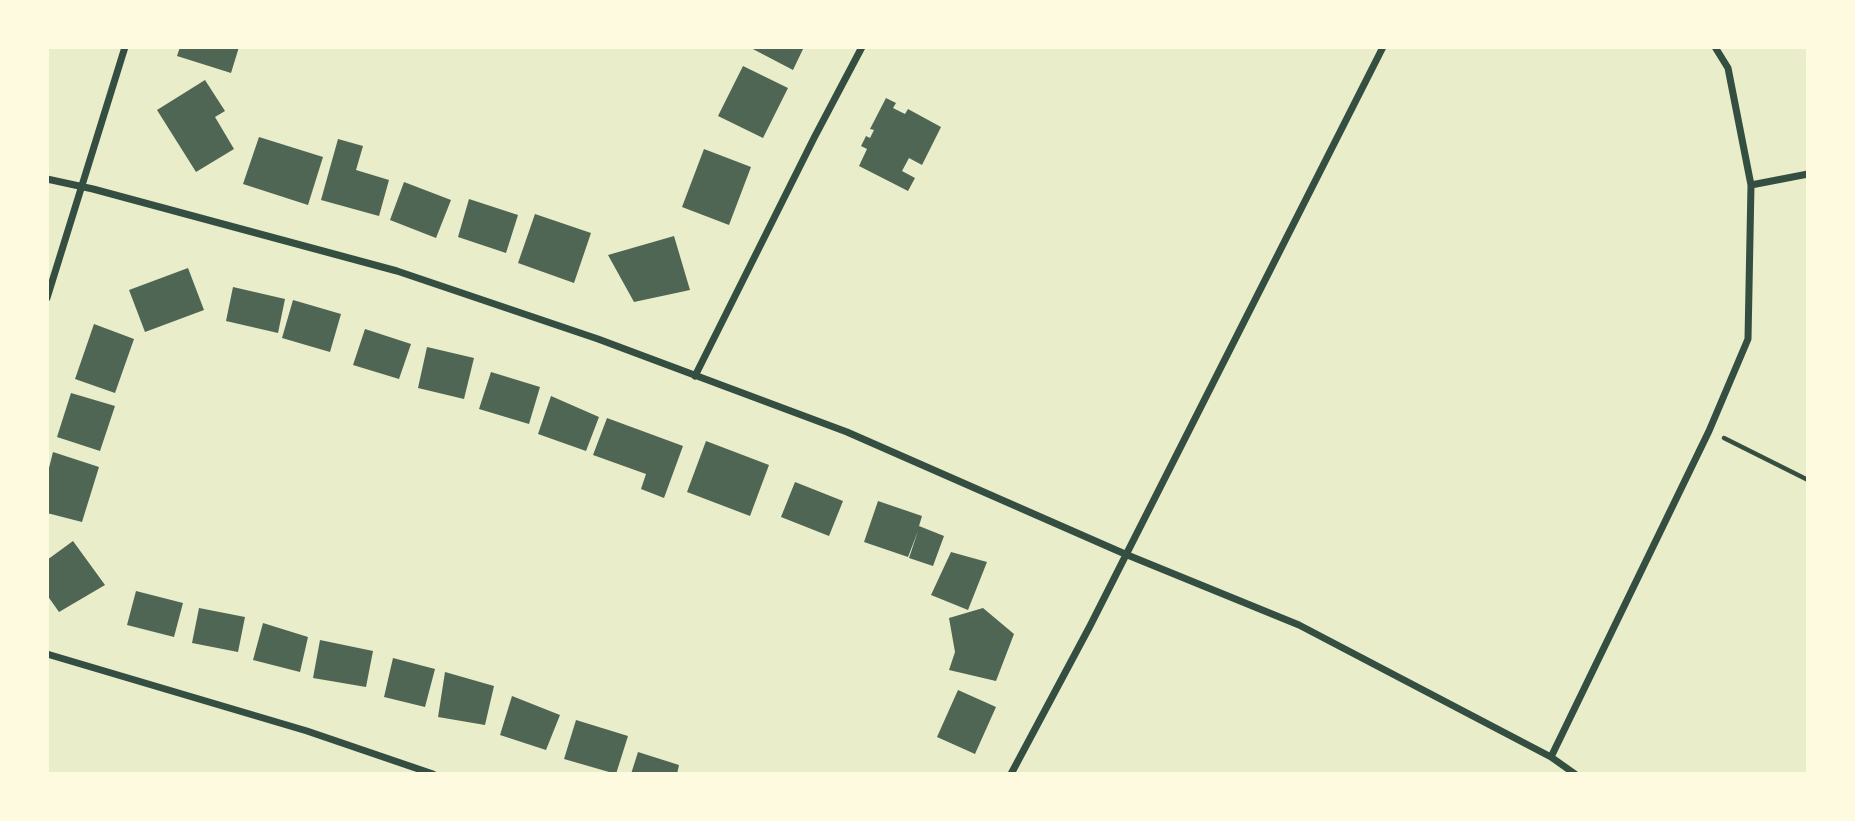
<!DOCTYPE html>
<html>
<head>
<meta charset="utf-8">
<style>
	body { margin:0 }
	#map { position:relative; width:1855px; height:821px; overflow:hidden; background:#e9edc9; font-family:Georgia,serif }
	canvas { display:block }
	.frame { position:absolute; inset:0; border:49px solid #fefae0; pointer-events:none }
</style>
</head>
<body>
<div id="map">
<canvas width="1855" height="821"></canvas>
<div class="frame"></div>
</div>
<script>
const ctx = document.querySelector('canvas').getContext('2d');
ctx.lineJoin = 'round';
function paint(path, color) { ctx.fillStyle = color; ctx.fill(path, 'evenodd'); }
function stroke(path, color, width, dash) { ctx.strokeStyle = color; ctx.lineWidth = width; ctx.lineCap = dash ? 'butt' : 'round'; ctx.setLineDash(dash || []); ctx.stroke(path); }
paint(new Path2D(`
	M180,47H239L231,73L177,56Z
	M749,47H804L793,70Z
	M743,66L788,88L763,138L718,116Z
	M205,80L225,111L215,117L234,149L196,172L157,110Z
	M886,98L896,103L893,108L905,114L908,109L941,127L922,165L909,158L902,171L915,178L908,191L859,166L867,149L861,146L866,136L870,138L874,130L870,129Z
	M259,137L323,157L308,205L243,184Z
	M338,139L363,146L356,170L389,180L379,216L321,200Z
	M704,149L751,167L729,225L682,207Z
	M404,182L451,200L436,238L390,220Z
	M469,199L518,215L506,253L458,237Z
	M535,214L591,233L574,283L518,263Z
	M674,236L690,290L634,302L608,255Z
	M188,268L204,310L145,332L129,290Z
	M233,287L285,299L278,333L226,321Z
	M293,300L341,314L330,352L282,338Z
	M94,324L134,339L115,393L75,379Z
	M365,329L411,344L399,379L353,365Z
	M427,347L474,358L464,399L418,388Z
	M491,372L540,387L529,424L479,409Z
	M71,393L115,406L100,451L57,437Z
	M551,396L599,417L586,451L538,434Z
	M607,418L683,446L664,498L641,489L646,474L593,455Z
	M706,441L769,465L750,516L687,492Z
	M53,452L99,467L82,522L47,513V476Z
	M795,482L843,501L829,536L781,517Z
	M878,501L922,516L919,526L944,536L933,566L909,558L918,531L908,557L864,542Z
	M73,541L105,585L59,612L47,595V560Z
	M951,552L987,562L968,610L931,595Z
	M136,591L183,603L174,637L127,625Z
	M199,608L245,617L238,652L192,643Z
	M983,608L1014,634L996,681L949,670L955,652L949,618Z
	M263,623L308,637L300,672L253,660Z
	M320,640L373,651L366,687L313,678Z
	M393,658L435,669L425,707L384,697Z
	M445,672L494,686L485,725L438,717Z
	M958,690L996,707L975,754L937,737Z
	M512,696L560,715L546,750L500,735Z
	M576,720L628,736L616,774L564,759Z
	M638,752L679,765L677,774H631Z`), '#4f6655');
stroke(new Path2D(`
	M1724,438L1808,480`), '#344e41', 4.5);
stroke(new Path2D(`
	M47,179L93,189L397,271L598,339L847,432L1125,554L1299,625L1551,757L1575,774
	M1751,185L1808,174
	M47,298L125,47
	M695,376L814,138L862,47
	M47,654L307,731L433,774
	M1551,757L1709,431L1748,339L1751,185L1728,68L1715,47
	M1011,774L1090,626L1383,47`), '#344e41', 7);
</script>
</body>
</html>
